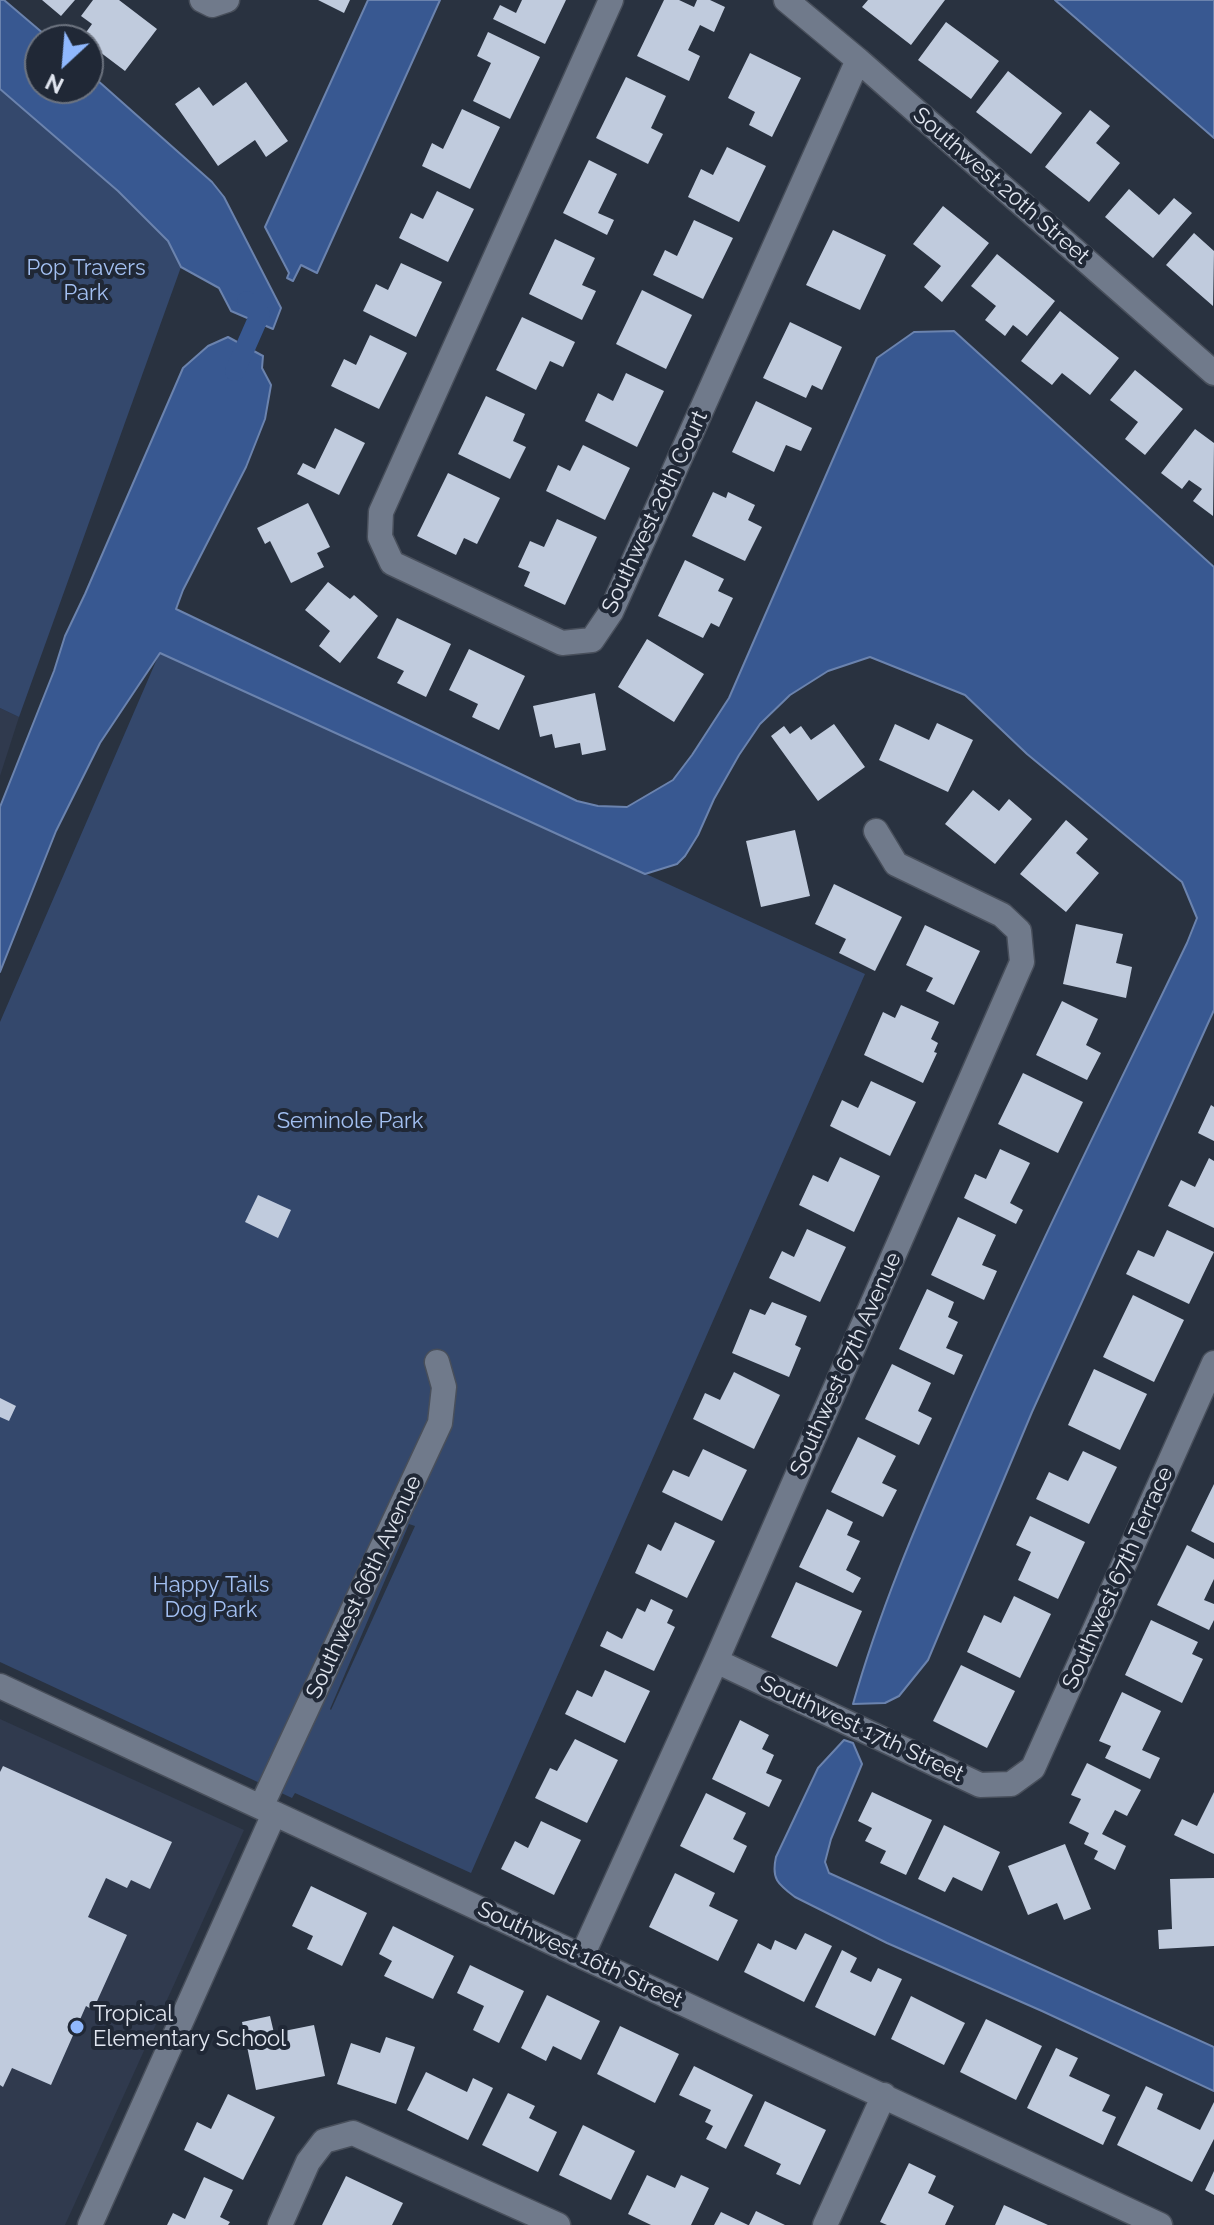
<!DOCTYPE html>
<html>
<head>
<meta charset="utf-8">
<style>
	body { margin:0 }
	#map { position:relative; width:1214px; height:2225px; overflow:hidden; background:#293240; font-family:Raleway,sans-serif }
	canvas { display:block }
	.north { position:absolute; left:24px; top:24px; width:80px; height:80px; box-sizing:border-box; background:#202836; border:2px solid #6d7480; border-radius:50%; rotate:206deg; font-size:22px; font-weight:700; line-height:32px; text-align:center; color:#e1e6f0 }
	.north::after { content:''; display:block; margin:auto; width:28px; height:36px; background:#90b8fd; clip-path:polygon(50% 0,100% 100%,50% 72%,0 100%) }
</style>
</head>
<body>
<div id="map">
<canvas width="1214" height="2225"></canvas>
<div class="north">N</div>
</div>
<script>
const ctx = document.querySelector('canvas').getContext('2d');
ctx.lineJoin = 'round';
function paint(path, color) { ctx.fillStyle = color; ctx.fill(path, 'evenodd'); }
function stroke(path, color, width, dash) { ctx.strokeStyle = color; ctx.lineWidth = width; ctx.lineCap = dash ? 'butt' : 'round'; ctx.setLineDash(dash || []); ctx.stroke(path); }
function drawText(font, color, halo, rows, align = 'center') {
  ctx.font = font + ' Raleway,sans-serif'; ctx.lineWidth = 8; ctx.setLineDash([]); ctx.textBaseline = 'middle'; ctx.strokeStyle = halo; ctx.fillStyle = color; for (const [text, x, y, turn = 0] of rows) {
    ctx.save(); ctx.translate(x, y); ctx.rotate((+turn || 0) * Math.PI / 180); ctx.textAlign = isNaN(turn) ? turn : align; if (halo) ctx.strokeText(text, 0, 0); ctx.fillText(text, 0, 0); ctx.restore();
  }
}
paint(new Path2D(`
	M0,708L19,717L0,776Z
	M0,1719L244,1830L65,2225H0Z`), '#303a4e');
paint(new Path2D(`
	M0,89L118,191L168,241L181,267L19,717L0,708Z
	M160,652L865,974L471,1873L295,1793L292,1798L0,1662V1022ZM409,1524L415,1526L331,1710L330,1709Z`), '#34486c');
const water = new Path2D(`
	M0,0H4L51,40H40V88H88V72L212,182L224,197L281,308L273,329L231,311L219,288L181,267L168,241L118,191L0,89Z
	M368,0H440L317,273L301,265L293,281L287,278L289,273L265,227Z
	M1055,0H1214V138Z
	M954,331L1214,567V1010L1032,1412L928,1660L899,1696L885,1703L853,1704C879,1612 916,1525 954,1438C1026,1270 1108,1107 1187,943L1197,918L1182,882L1027,754L965,695L870,657L828,671L790,695L760,724L739,755L714,799L698,835L685,856L677,864L645,874L160,653L100,743L56,831L0,972V807L54,671L65,636L85,594L183,368L208,346L228,337L263,356L262,368L271,385L265,419L246,467L183,590L176,609L577,801L598,806L627,807L673,780L692,755L729,698L877,358L914,332Z
	M844,1740L853,1743L862,1764L831,1839L825,1862L829,1873L1214,2047V2091L1042,2011L887,1943L795,1897C778,1884 771,1879 776,1857L818,1768Z`);
paint(water, '#385891');
stroke(water, '#6b83ae', 2);
stroke(new Path2D(`
	M235,371L260,314L247,301`), '#385891', 20);
paint(new Path2D(`
	M42,0H75L61,16Z
	M93,0H119L157,29L125,71L88,43V40L82,38L92,24L81,16Z
	M318,0H350L344,13Z
	M522,0H566L545,44L493,19L500,5L516,13Z
	M664,0H679L694,7L697,0H710L725,7L714,32L700,25L688,50L700,56L689,81L637,56Z
	M868,0H945L911,45L862,7Z
	M946,22L999,61L971,99L918,60Z
	M488,32L540,57L510,119L473,101L491,63L477,56Z
	M750,53L801,78L772,137L749,125L755,112L728,98Z
	M1008,71L1062,113L1031,154L976,112Z
	M626,77L666,96L651,128L663,134L648,164L596,138Z
	M246,82L288,141L266,157L255,140L218,166L175,104L199,87L213,106Z
	M462,109L500,127L470,189L422,166L432,143L443,149Z
	M1090,110L1110,126L1096,143L1120,163L1089,202L1045,167Z
	M727,147L766,166L739,222L688,197L701,169L713,175Z
	M589,160L617,174L598,213L614,220L607,235L563,213Z
	M1129,189L1159,215L1174,198L1192,213L1153,258L1105,217Z
	M437,191L474,209L448,262L399,238L411,213L423,219Z
	M943,206L989,243L942,302L924,287L941,266L913,244Z
	M694,220L733,238L703,299L653,275L665,250L677,256Z
	M833,230L886,255L860,310L806,285Z
	M1194,233L1214,251L1213,306L1166,265Z
	M555,239L595,258L582,285L596,291L582,320L529,294Z
	M997,254L1055,301L1027,336L1013,325L1005,336L985,320L996,306L971,286Z
	M401,263L442,282L416,337L363,311L376,284L388,290Z
	M642,290L692,315L666,369L616,344Z
	M1060,311L1119,358L1090,395L1062,373L1052,385L1021,361Z
	M522,317L575,342L563,367L550,361L536,390L496,370Z
	M790,322L842,347L822,390L812,385L806,398L763,378Z
	M370,335L407,353L379,409L331,386L344,359L356,365Z
	M1135,370L1183,409L1145,455L1125,439L1138,422L1110,400Z
	M626,373L664,391L637,447L585,421L598,393L613,401Z
	M486,396L525,414L513,441L526,447L510,479L458,454Z
	M756,401L812,428L801,451L786,445L774,472L732,452Z
	M335,428L365,443L339,495L297,474L303,463L315,469Z
	M1195,429L1214,443L1213,516L1193,501L1202,489L1189,480L1182,489L1161,473Z
	M583,445L630,468L605,520L546,491L558,465L570,471Z
	M448,473L500,498L477,544L464,538L456,555L417,536Z
	M713,492L726,498L728,492L755,505L748,520L762,527L745,561L692,536Z
	M308,503L330,547L317,553L324,567L291,583L270,541L265,544L257,528Z
	M557,519L597,537L565,605L524,586L530,572L518,567L530,541L544,547Z
	M685,560L724,579L718,591L733,598L719,627L711,623L703,638L658,616Z
	M328,582L350,599L354,595L378,616L340,663L319,646L330,631L305,610Z
	M397,618L451,644L426,697L397,683L404,671L377,658Z
	M647,639L704,674L674,722L618,687Z
	M469,649L525,676L499,730L472,717L478,704L449,690Z
	M595,693L606,750L582,755L580,743L555,748L552,734L540,737L533,706Z
	M937,723L973,740L948,792L879,760L895,724L929,740Z
	M834,724L865,767L818,801L771,736L784,726L790,734L801,726L811,740Z
	M973,790L999,811L1009,799L1032,819L995,864L945,824Z
	M1066,820L1088,839L1076,853L1099,873L1066,912L1020,874Z
	M795,830L810,896L761,907L746,841Z
	M834,884L902,917L875,971L839,953L846,939L815,924Z
	M1076,924L1123,934L1116,963L1132,967L1126,998L1063,984Z
	M925,925L980,951L954,1005L926,991L933,978L906,965Z
	M1062,1001L1098,1019L1086,1045L1101,1053L1087,1080L1036,1055Z
	M901,1005L939,1022L931,1039L938,1043L934,1052L937,1053L923,1083L864,1055L883,1012L895,1018Z
	M1023,1073L1083,1102L1058,1153L998,1124Z
	M871,1081L916,1102L890,1156L830,1126L842,1100L858,1108Z
	M1211,1105L1214,1107V1141L1198,1133Z
	M1000,1149L1030,1163L1010,1203L1023,1210L1016,1224L964,1198L975,1174L986,1179Z
	M840,1157L880,1176L854,1232L799,1205L813,1175L828,1182Z
	M1209,1158L1214,1161V1228L1168,1206L1181,1180L1195,1187Z
	M258,1195L291,1210L278,1238L245,1222Z
	M958,1217L996,1235L982,1265L997,1271L984,1300L931,1275Z
	M807,1229L846,1247L820,1302L769,1278L782,1251L794,1257Z
	M1167,1230L1214,1252L1189,1304L1126,1274L1138,1250L1154,1257Z
	M927,1289L954,1302L948,1317L958,1322L946,1348L963,1355L954,1375L899,1349Z
	M1133,1295L1184,1320L1154,1382L1103,1357Z
	M772,1302L807,1316L795,1345L801,1348L789,1377L732,1353L750,1309L765,1315Z
	M892,1364L931,1383L918,1411L932,1418L919,1445L865,1419Z
	M1094,1369L1147,1394L1120,1450L1068,1425Z
	M734,1372L780,1395L754,1449L693,1419L705,1393L720,1400Z
	M0,1398L16,1406L9,1421L0,1417Z
	M858,1437L896,1456L882,1483L897,1490L883,1517L831,1492Z
	M703,1449L747,1470L722,1521L662,1492L673,1470L689,1477Z
	M1083,1451L1117,1467L1089,1524L1036,1499L1049,1472L1068,1481Z
	M1214,1484V1543L1191,1531Z
	M827,1509L853,1522L847,1535L860,1541L846,1570L861,1578L853,1593L799,1567Z
	M1030,1516L1085,1542L1058,1599L1018,1580L1031,1552L1016,1545Z
	M675,1522L715,1541L687,1598L635,1573L648,1544L661,1551Z
	M1187,1545L1214,1559V1579L1204,1600L1214,1604V1620L1209,1630L1157,1605Z
	M796,1582L862,1611L837,1667L771,1637Z
	M1014,1596L1051,1614L1020,1678L967,1652L984,1615L1001,1623Z
	M651,1599L673,1610L667,1623L675,1627L654,1671L600,1646L607,1631L622,1639L637,1608L645,1612Z
	M1151,1620L1198,1642L1192,1654L1203,1659L1182,1703L1125,1675Z
	M961,1665L1015,1691L987,1748L933,1721Z
	M605,1670L650,1691L625,1743L565,1714L577,1690L592,1697Z
	M1122,1692L1161,1711L1142,1750L1160,1758L1150,1779L1105,1758L1111,1746L1099,1741Z
	M740,1720L769,1735L762,1749L774,1755L766,1773L782,1780L769,1807L712,1779Z
	M575,1739L618,1760L587,1823L535,1798L550,1768L557,1771Z
	M1087,1763L1141,1790L1127,1816L1115,1810L1102,1834L1126,1846L1115,1870L1094,1859L1098,1851L1084,1844L1089,1833L1069,1823L1081,1799L1071,1795Z
	M3,1766L172,1842L150,1889L131,1880L127,1888L106,1878L88,1917L127,1935L93,2010L86,2006L51,2085L12,2068L3,2087L0,2085V1772Z
	M872,1792L932,1820L906,1875L880,1863L886,1851L865,1841L872,1828L858,1821Z
	M1214,1792V1854L1174,1835L1182,1819L1197,1826Z
	M706,1793L746,1813L733,1839L747,1846L734,1873L680,1846Z
	M541,1821L581,1840L554,1895L501,1869L515,1841L528,1848Z
	M944,1825L1000,1852L982,1891L953,1877L945,1892L918,1879Z
	M1065,1844L1091,1909L1064,1920L1057,1903L1028,1915L1008,1866Z
	M675,1873L715,1893L709,1906L738,1920L718,1961L649,1927Z
	M1214,1878V1946L1159,1949L1158,1930L1172,1929L1170,1879Z
	M311,1886L367,1913L342,1966L307,1949L313,1936L292,1926Z
	M393,1926L454,1956L433,1999L384,1976L392,1961L379,1954Z
	M805,1933L832,1946L804,2002L744,1972L758,1943L771,1950L775,1940L796,1950Z
	M842,1950L857,1958L850,1972L871,1982L878,1968L902,1979L875,2036L815,2007Z
	M470,1965L524,1991L499,2043L473,2030L484,2006L457,1993Z
	M547,1995L600,2021L581,2060L553,2046L546,2061L521,2048Z
	M911,1996L965,2023L944,2065L891,2039Z
	M270,2016L274,2033L314,2025L325,2076L256,2090L242,2022Z
	M986,2019L1042,2046L1016,2100L960,2072Z
	M620,2026L679,2054L655,2103L597,2074Z
	M386,2037L415,2047L396,2104L337,2084L351,2043L380,2053Z
	M1056,2048L1078,2058L1069,2076L1110,2095L1102,2111L1116,2117L1103,2145L1027,2108Z
	M694,2066L753,2095L726,2149L706,2139L713,2126L705,2122L711,2110L679,2095Z
	M426,2072L467,2092L473,2078L493,2088L468,2140L407,2110Z
	M1146,2086L1163,2094L1157,2109L1200,2130L1214,2102V2139L1192,2182L1117,2145Z
	M508,2093L535,2106L529,2118L557,2132L538,2172L482,2145Z
	M228,2094L275,2117L243,2180L184,2150L197,2122L211,2129Z
	M765,2101L826,2130L800,2185L776,2174L781,2164L744,2146Z
	M583,2125L635,2151L611,2200L559,2175Z
	M909,2163L936,2176L928,2193L954,2206L945,2225H887L880,2222Z
	M1214,2171V2195L1205,2190Z
	M647,2175L675,2188L681,2175L709,2188L691,2225H651L628,2214Z
	M346,2176L403,2203L392,2225H322Z
	M204,2177L233,2190L220,2217L230,2222L228,2225H167L173,2213L185,2219Z
	M1004,2205L1048,2225H995Z
	M756,2211L785,2225H749Z
	M721,2212L748,2225H714Z`), '#c0cbdd');
const minor = new Path2D(`
	M202,0L212,5L227,0
	M611,0L381,512L380,537L392,563L562,643L592,640L611,612L858,60
	M786,0L858,60L1214,373
	M716,1661L980,1785L1011,1784L1033,1768L1214,1363
	M0,1686L1160,2225
	M261,1807L440,1423L444,1387L437,1362
	M582,1956L716,1661L1022,962L1019,931L1002,915L896,864L876,831
	M90,2225L274,1814
	M280,2225L308,2162L324,2141L353,2133L558,2225
	M825,2225L884,2095`);
stroke(minor, '#484f5b', 27);
stroke(minor, '#707a8b', 24);
for (const [x, y, r, color] of [
	[77,2027,8,"#90b8fd"]
]) { const dot = new Path2D(); dot.arc(x, y, r, 0, 2 * Math.PI); ctx.fillStyle = color; ctx.fill(dot); stroke(dot, '#202836', 3); }
drawText('22px', '#e1e6f0', '#202836', [
	["Southwest 20th Street",1001,186,41],
	["Southwest 20th Court",655,512,-65],
	["Southwest 67th Avenue",846,1364,-66],
	["Southwest 67th Terrace",1118,1578,-66],
	["Southwest 66th Avenue",364,1587,-65],
	["Southwest 17th Street",862,1729,25],
	["Southwest 16th Street",580,1955,25]
]);
drawText('22px', '#a3c0f2', '#202836', [
	["Pop Travers",86,268],
	["Park",86,293],
	["Seminole Park",350,1121],
	["Happy Tails",211,1585],
	["Dog Park",211,1610]
]);
drawText('22px', '#e1e6f0', '#202836', [
	["Tropical",93,2014],
	["Elementary School",93,2039]
], 'left');
</script>
</body>
</html>
